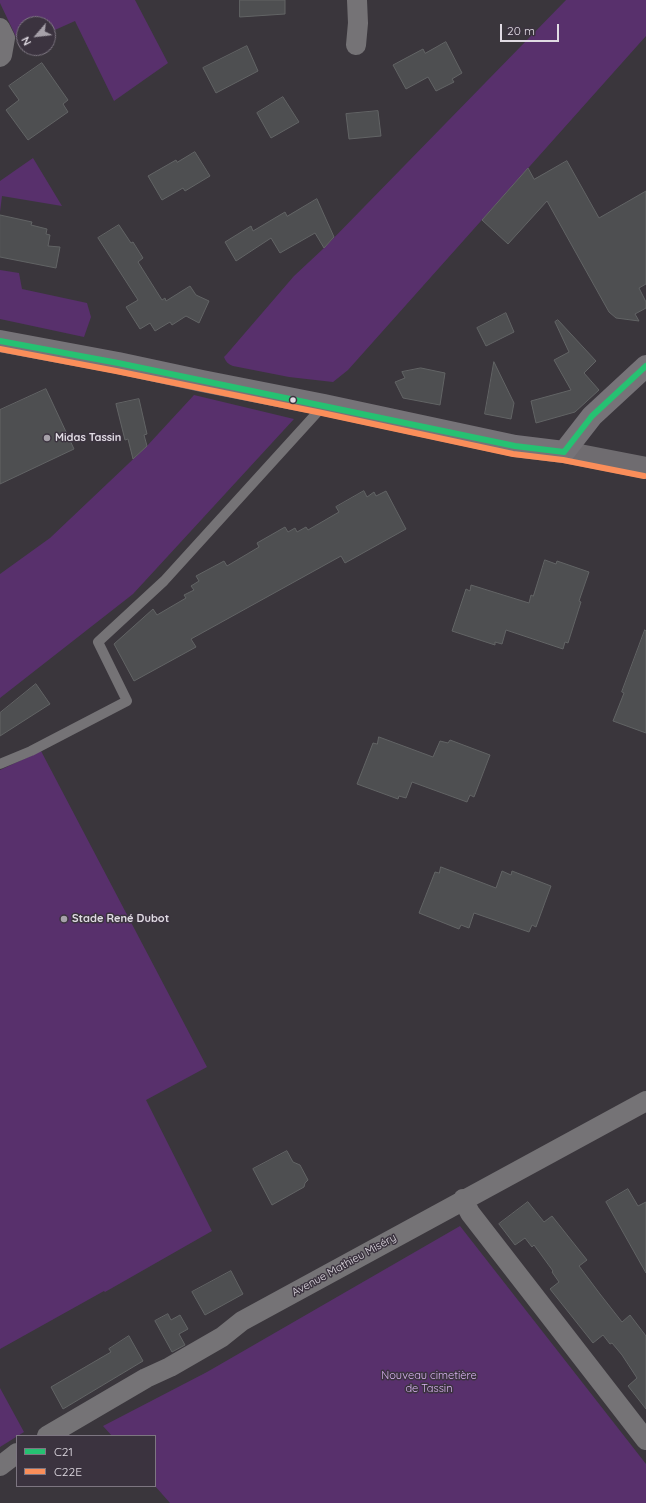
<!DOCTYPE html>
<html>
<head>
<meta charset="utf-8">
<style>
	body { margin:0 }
	#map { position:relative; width:646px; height:1503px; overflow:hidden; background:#3a363c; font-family:Quicksand,sans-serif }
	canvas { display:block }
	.legend { position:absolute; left:16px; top:1435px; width:140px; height:52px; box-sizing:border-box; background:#3b333f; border:1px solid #7d7681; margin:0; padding:5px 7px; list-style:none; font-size:12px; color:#e0dbe3 }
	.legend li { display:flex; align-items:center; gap:8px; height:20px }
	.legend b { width:20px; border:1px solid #7d7681 }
	.north { position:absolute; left:16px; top:16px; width:40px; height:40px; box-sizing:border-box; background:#3b333f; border:1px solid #7d7681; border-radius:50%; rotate:242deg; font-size:11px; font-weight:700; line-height:16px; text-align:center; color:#e0dbe3 }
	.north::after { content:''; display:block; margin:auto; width:14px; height:18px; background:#a6a1a9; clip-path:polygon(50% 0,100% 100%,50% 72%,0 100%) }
	.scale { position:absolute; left:500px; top:24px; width:59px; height:18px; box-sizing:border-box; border:2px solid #e0dbe3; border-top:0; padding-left:5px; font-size:12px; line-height:14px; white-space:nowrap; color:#e0dbe3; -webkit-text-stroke:3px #3b333f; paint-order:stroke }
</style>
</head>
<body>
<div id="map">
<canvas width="646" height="1503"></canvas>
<ul class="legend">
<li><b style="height:5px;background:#26c172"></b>C21</li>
<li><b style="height:5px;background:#fa8e5a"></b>C22E</li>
</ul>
<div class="north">N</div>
<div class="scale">20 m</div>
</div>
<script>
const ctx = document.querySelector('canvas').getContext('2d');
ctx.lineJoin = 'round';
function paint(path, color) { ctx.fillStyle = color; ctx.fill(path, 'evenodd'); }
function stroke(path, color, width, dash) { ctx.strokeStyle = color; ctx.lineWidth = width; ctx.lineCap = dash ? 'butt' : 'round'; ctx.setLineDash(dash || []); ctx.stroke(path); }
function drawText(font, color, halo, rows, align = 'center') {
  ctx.font = font + ' Quicksand,sans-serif'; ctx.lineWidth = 3; ctx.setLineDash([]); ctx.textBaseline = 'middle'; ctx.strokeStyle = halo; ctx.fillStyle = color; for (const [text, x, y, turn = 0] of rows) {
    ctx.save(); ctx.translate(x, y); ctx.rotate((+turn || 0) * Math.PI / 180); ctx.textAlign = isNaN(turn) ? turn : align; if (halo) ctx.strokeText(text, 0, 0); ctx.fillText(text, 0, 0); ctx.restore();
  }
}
paint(new Path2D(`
	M0,0H135L168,63L114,101L75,21L48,33V24H24V41H18L0,3Z
	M566,0H646V36L348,370L333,382L289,377L233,366C228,364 226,362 224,357L226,355L294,276L324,248Z
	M33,158L62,206L2,196L0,212V181Z
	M0,270L19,273L22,289L87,303L91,317L84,337L0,319Z
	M194,395L294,419L133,594L0,698V574L50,538L147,446Z
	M41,751L207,1067L146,1100L212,1231L105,1292L104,1291L0,1349V770Z
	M460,1226L646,1464V1503H170L155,1486V1436H112L103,1426L207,1372Z
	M0,1388L24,1432L0,1447Z`), '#58306c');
const building = new Path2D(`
	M240,0H285V14L240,17Z
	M446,42L462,73L452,79L454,82L436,91L428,77L406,89L393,65L423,49L425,53Z
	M247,46L258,71L216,93L203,68Z
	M42,63L68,100L63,104L68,112L28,140L6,110L19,100L9,86Z
	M283,97L299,122L271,138L257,113Z
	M378,111L381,136L349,139L346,114Z
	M195,152L210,176L185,191L183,188L162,200L148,176L176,160L177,162Z
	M567,161L599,218L646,191V284L639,288L646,302V308L635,314L639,321L616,318L609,312L547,201L508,244L482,220L528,168L534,179Z
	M317,199L334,237L324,248L315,233L280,253L271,238L236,261L225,242L251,226L253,231L285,212L287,216Z
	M0,215L32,222L31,225L47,229L46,234L50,235L48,246L60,247L56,268L0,257Z
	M119,225L131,243L133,242L143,258L138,262L162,300L165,298L166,301L190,286L196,295L209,301L199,323L186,316L172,325L170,322L155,331L150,323L140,329L126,307L138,300L98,238Z
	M506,313L514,332L486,346L477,328Z
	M558,320L596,361L584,373L599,390L575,412L536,423L531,401L571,390L554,360L569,352L555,322Z
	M494,362L514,403L511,419L485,414Z
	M421,368L445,373L440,405L403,398L395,382L405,378L402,372Z
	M46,389L74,449L0,484V410Z
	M139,399L147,434L144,435L147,446L133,459L128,439L125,440L116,404Z
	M364,491L367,497L374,492L376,496L386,491L406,529L345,563L341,556L191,639L196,647L134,681L114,644L153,609L157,615L186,598L184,595L194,590L191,586L199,581L196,576L224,561L227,566L259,547L257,543L285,527L288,532L295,528L297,532L306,527L308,530L339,512L336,507Z
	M545,560L556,564L557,561L589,572L579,601L581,602L568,643L565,642L563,649L506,630L502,644L495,642V645L452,631L466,589L470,591L471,585L529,603L531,595L533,596Z
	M645,630L646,631V733L613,721L624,693L622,692Z
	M36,684L50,704L0,736V713Z
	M379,737L433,757L440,741L448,743L450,740L490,755L474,797L470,795L467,802L412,782L406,798L399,796L398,799L357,784L373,743L377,744Z
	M441,867L496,888L502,871L511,875L512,871L551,886L536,927L532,925L529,932L474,913L469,928L461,925L459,929L419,913L435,872L439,873Z
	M287,1151L293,1162L300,1165L308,1180L305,1183L304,1187L272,1205L253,1169Z
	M628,1189L638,1206L646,1202V1273L606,1202Z
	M528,1202L544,1222L552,1216L587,1260L579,1266L600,1294L622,1322L630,1315L646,1336V1409L628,1386L637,1378L622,1355L612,1343L610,1344L603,1335L593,1343L550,1289L559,1282L552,1272L553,1271L534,1245L532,1247L525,1238L515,1245L499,1224Z
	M231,1271L243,1294L205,1315L192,1292Z
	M168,1314L171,1320L180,1315L188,1329L179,1334L185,1345L172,1352L155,1321Z
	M129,1336L143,1361L63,1409L51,1387L111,1352L109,1349Z`);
paint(building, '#4e4f51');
stroke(building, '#626465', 1);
stroke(new Path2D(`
	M0,764L31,751L127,701L98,642L164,581L324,405`), '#757376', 10);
stroke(new Path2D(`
	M0,28L5,38L2,55L0,57
	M356,45L358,23L357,0
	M463,1199L470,1213L646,1440
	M47,1436L146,1378L170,1367L222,1337L242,1321L646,1101
	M0,1466L17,1453`), '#757376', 20);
stroke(new Path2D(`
	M564,452L646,468`), '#6f6c70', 22);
stroke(new Path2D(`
	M0,341L118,363L202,381L324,405L515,446L564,452L592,416L646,366`), '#767378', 22);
stroke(new Path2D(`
	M0,341L118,363L515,446L564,452
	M564,452L592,416L646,366`), '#26c172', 6);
stroke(new Path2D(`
	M0,349L116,371L322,413L513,454L563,460L644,476`), '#fa8e5a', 6);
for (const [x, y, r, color] of [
	[293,400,3.5,"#e0dbe3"],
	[47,438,4,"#a6a1a9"],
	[64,919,4,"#a6a1a9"]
]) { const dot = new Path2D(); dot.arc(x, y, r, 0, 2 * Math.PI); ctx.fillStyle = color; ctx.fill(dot); stroke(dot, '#3b333f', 1.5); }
drawText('bold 11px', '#e0dbe3', '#3b333f', [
	["Midas Tassin",55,438],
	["Stade René Dubot",72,919]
], 'left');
drawText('11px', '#e0dbe3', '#3b333f', [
	["Avenue Mathieu Miséry",344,1265,-29]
]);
drawText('11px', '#dbb4f2', '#3b333f', [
	["Nouveau cimetière",429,1376],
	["de Tassin",429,1389]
]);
</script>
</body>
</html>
